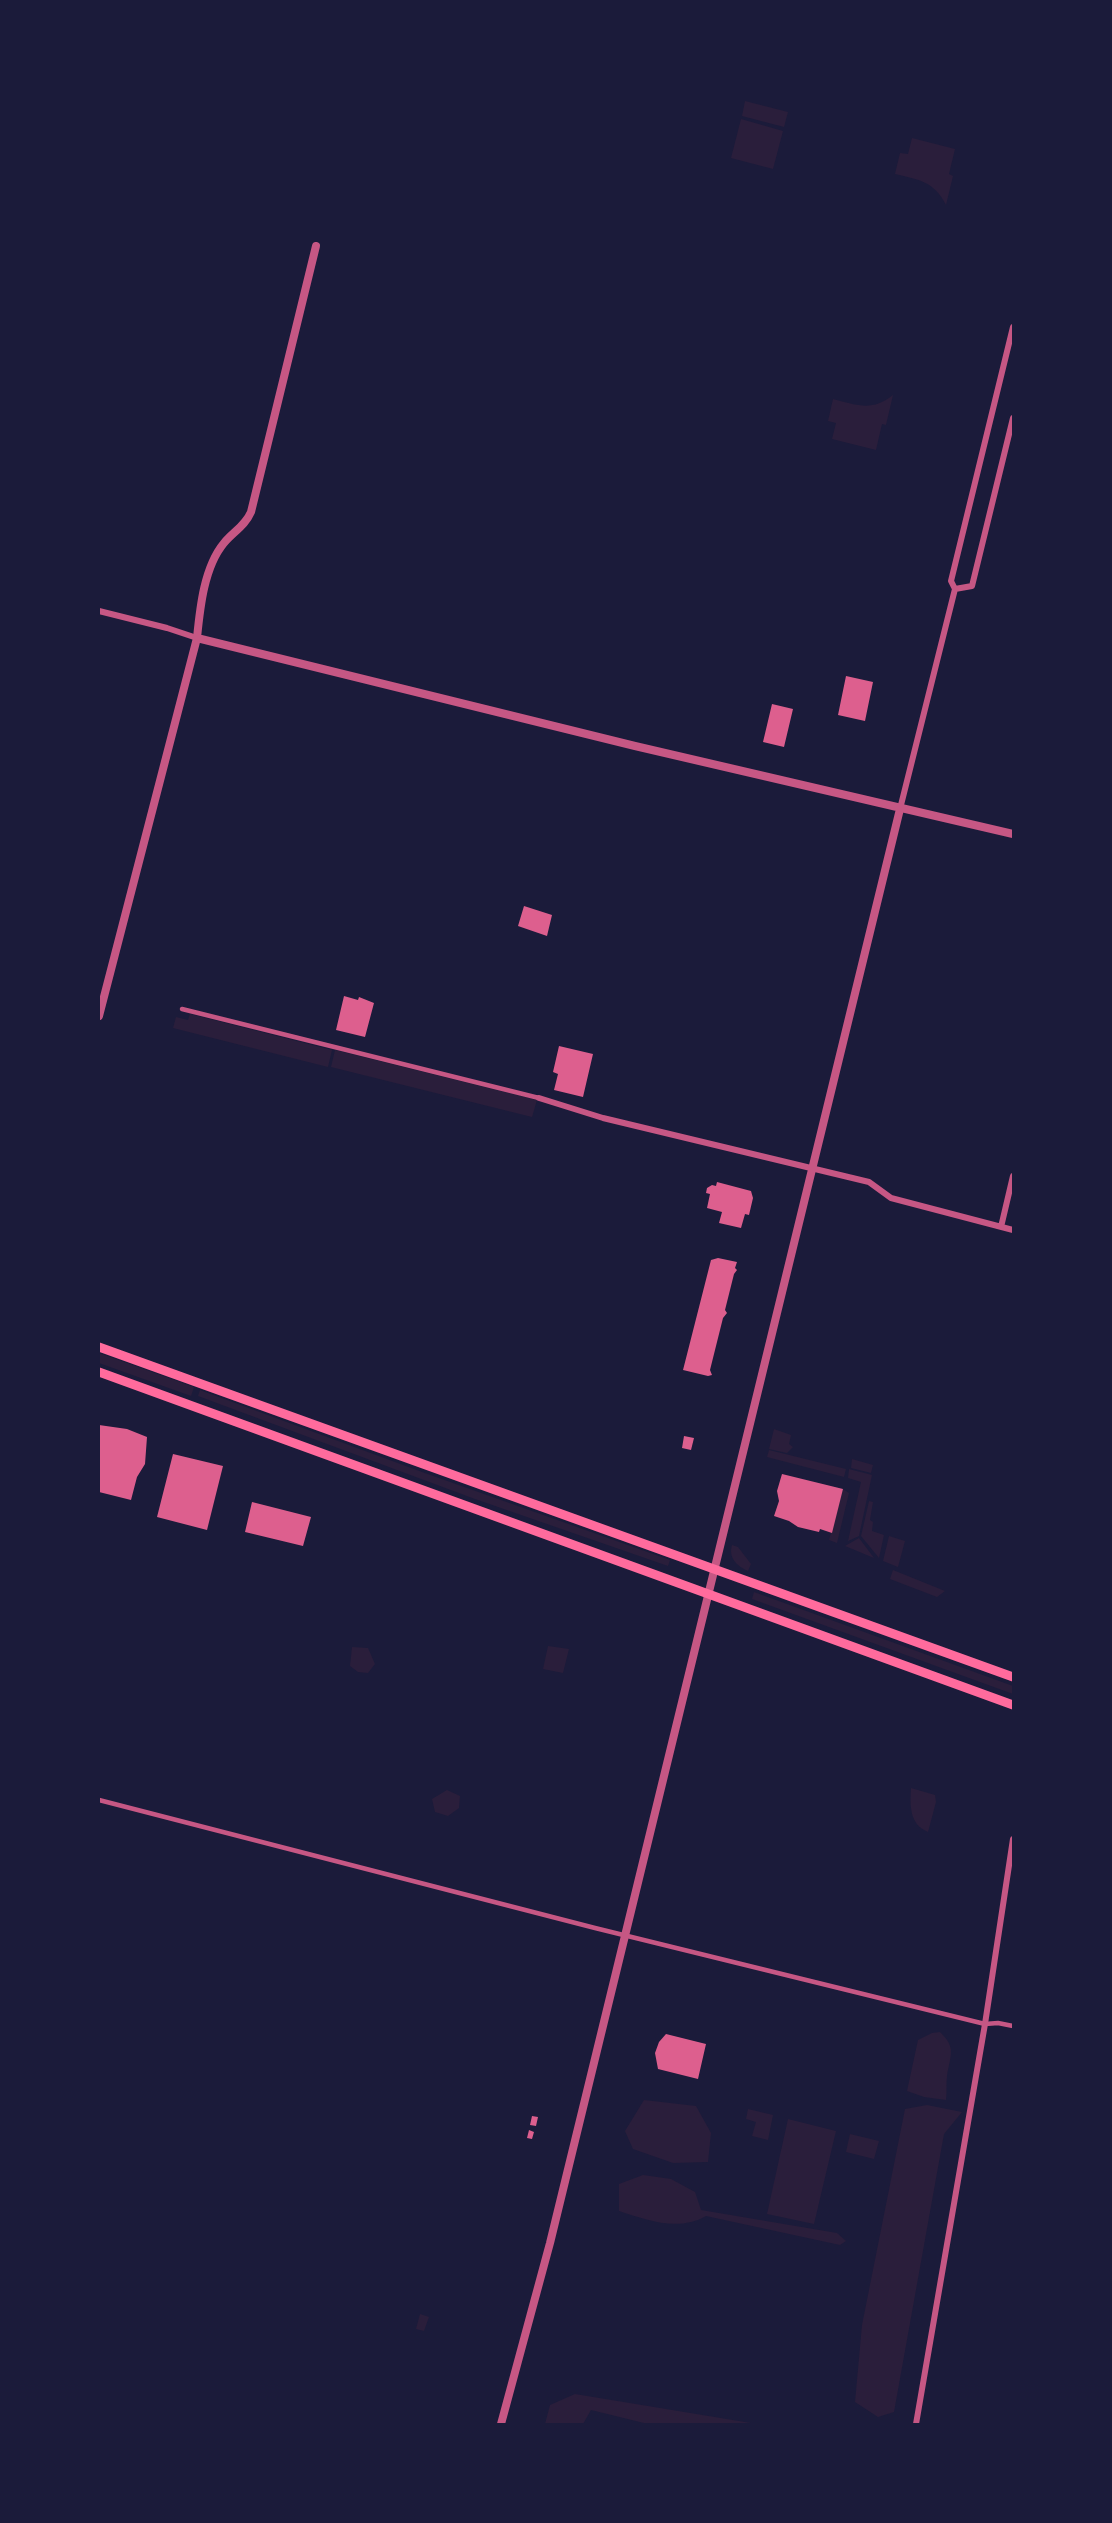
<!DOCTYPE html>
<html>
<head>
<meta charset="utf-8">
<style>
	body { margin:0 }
	#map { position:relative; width:1112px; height:2523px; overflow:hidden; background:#1b1b3a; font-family:"Source Sans 3",sans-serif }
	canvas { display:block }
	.frame { position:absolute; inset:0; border:100px solid #1b1b3a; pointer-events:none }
</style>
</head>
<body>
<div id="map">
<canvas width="1112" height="2523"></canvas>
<div class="frame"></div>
</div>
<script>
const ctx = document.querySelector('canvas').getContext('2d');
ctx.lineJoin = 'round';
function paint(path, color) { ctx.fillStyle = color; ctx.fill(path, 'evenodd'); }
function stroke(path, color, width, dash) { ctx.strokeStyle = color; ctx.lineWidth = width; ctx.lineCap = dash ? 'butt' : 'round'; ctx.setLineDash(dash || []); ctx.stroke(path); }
paint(new Path2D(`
	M745,101L788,112L784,127L742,116Z
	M741,119L783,131L773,169L731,158Z
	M912,138L955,149L949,174L953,176L946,205C934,181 919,180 895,174L900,153L908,154Z
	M893,395L886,425L882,424L876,450L832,439L836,423L828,421L833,399C857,405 872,412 893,395Z
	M190,1014L332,1050L328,1067L173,1028L176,1017L188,1020Z
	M335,1050L537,1100L532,1117L331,1067Z
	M99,1353L194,1387L191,1396L99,1363Z
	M200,1390L422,1472L670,1560L668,1566L475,1499L198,1396Z
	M774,1429L791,1435L789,1444L793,1447L787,1453L769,1449Z
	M769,1450L846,1469L844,1477L767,1457Z
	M852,1459L873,1465L871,1473L851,1468Z
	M849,1469L872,1475L859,1536L848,1541L861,1482L848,1478Z
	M843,1489L849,1493L837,1543L829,1540Z
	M869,1501L873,1502L870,1520L873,1522L872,1531L884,1535L879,1558L861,1536Z
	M889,1536L905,1541L898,1567L883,1561Z
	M859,1538L874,1558L845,1546Z
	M732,1545L738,1547L751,1564L748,1571C737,1566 728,1558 732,1545Z
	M893,1570L945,1591L937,1597L890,1579Z
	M754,1592L1013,1686V1694L752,1599Z
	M548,1646L569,1649L563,1673L543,1669Z
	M352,1647L368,1648L375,1664L368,1673L358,1672L350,1666Z
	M911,1788L935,1795L936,1802L928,1832C909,1824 910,1805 911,1788Z
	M447,1790L460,1796L459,1808L448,1816L435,1812L432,1799Z
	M940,2032C957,2048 950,2056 947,2076C946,2083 947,2092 946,2100L924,2097L907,2091L918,2040L932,2033Z
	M644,2100L696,2106L711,2133L708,2162L673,2163L633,2149L625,2131Z
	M927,2105L962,2112L944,2134L894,2412L878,2417L855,2402L862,2325L905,2109Z
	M748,2109L773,2115L768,2140L752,2136L756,2122L746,2119Z
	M788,2119L836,2131L814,2224L767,2214Z
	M850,2134L879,2141L874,2159L846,2152Z
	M643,2175L671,2179L695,2192L701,2210L837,2233L846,2241L840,2245L706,2216C678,2232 647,2220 619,2211V2184Z
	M420,2314L429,2317L424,2331L416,2329Z
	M575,2394L757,2424H648L591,2410L583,2424H545L550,2405Z`), '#2a1e3b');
paint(new Path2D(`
	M846,676L873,682L865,721L838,715Z
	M772,704L793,709L784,747L763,742Z
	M524,906L552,915L547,936L518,926Z
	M344,996L358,1000L359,997L374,1003L365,1037L336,1030Z
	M559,1046L593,1054L583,1097L554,1090L558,1074L553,1072Z
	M717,1182L751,1191L753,1198L749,1215L745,1214L741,1228L719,1223L722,1212L707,1208L710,1194L706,1193L707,1188L712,1185L716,1186Z
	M718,1258L737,1262L735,1268L737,1270L734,1274L725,1310L727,1313L723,1318L710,1370L712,1375L708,1376L683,1370L711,1260Z
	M99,1425L127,1429L147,1437L145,1464L137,1477L131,1500L99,1492Z
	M684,1436L694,1438L691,1450L682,1448Z
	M173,1454L223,1466L207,1530L157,1517Z
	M782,1474L843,1489L832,1533L820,1529L819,1532L798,1527L789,1521L774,1516L779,1501L777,1491Z
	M252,1502L311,1517L303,1546L245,1532Z
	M666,2034L706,2044L698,2079L658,2069L655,2053L659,2042Z
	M532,2116L538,2117L536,2126L530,2125Z
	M529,2130L534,2132L532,2139L527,2138Z`), '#dd5f8e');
stroke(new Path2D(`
	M182,1009L539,1098
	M99,1800L595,1928L985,2024L998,2023L1013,2026`), '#c65784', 4.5);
stroke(new Path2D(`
	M955,589L972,586L1013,418
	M99,611L167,628L197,638
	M900,809L955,589L951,581L1013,327
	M539,1098L603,1118L869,1182L891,1198L1013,1230
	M1001,1227L1013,1176
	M916,2424L985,2024L1013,1839`), '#c65784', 6);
stroke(new Path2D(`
	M197,638L635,746L1013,834
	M99,1016L197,638C200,608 204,567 224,543C233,532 245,526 251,512L316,246
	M501,2424L550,2243L900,809`), '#c65784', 8);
stroke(new Path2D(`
	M99,1347L1013,1677
	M99,1372L1013,1705`), '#ff6b9d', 9);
</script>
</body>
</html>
